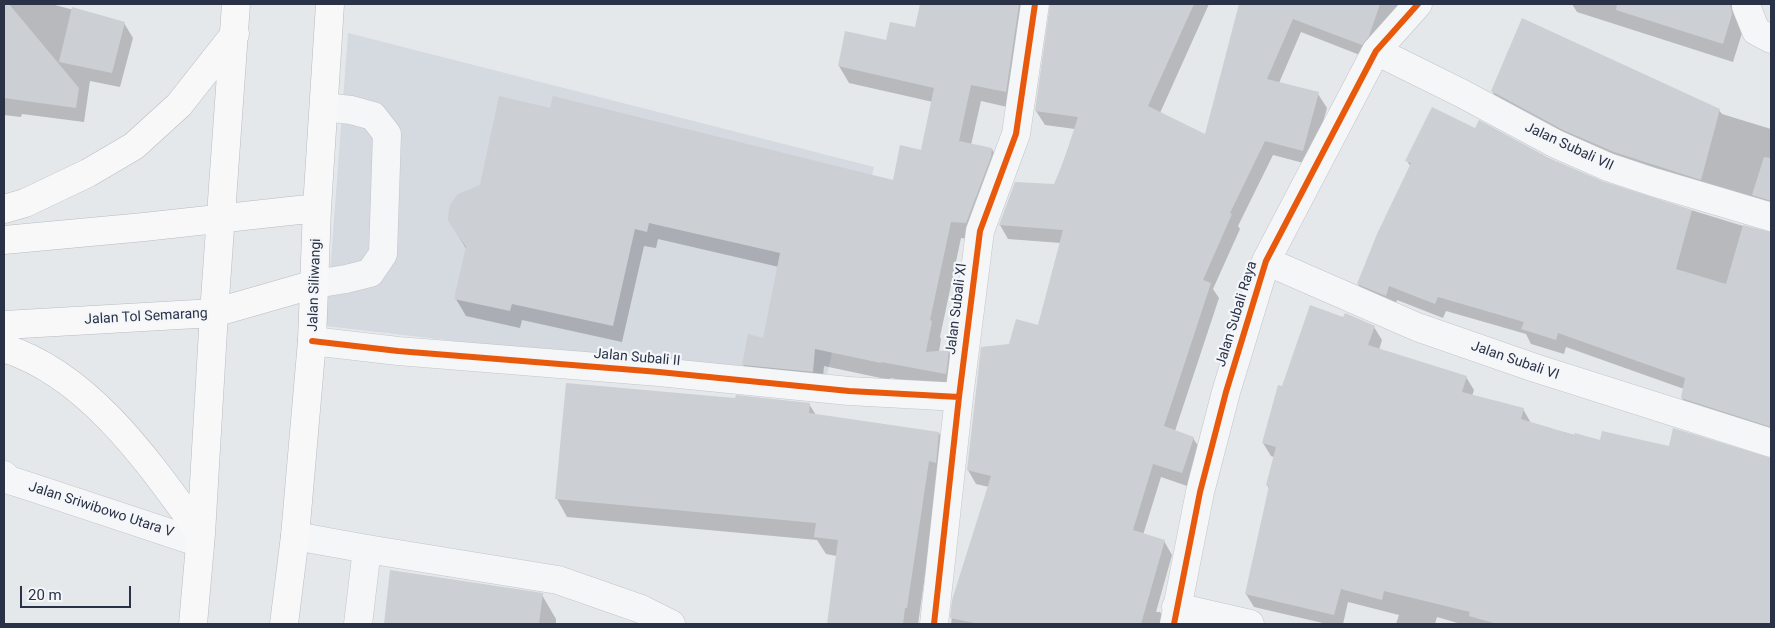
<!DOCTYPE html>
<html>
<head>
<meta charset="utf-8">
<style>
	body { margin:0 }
	#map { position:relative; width:1775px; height:628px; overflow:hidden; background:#e5e8eb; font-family:Roboto,sans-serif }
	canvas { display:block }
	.frame { position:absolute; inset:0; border:5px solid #293247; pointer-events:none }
	.scale { position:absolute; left:20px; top:586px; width:111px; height:22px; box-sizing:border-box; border:2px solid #293247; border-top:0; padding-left:6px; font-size:15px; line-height:18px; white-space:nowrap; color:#293247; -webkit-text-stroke:4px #f4f6f9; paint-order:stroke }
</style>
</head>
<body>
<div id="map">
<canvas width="1775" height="628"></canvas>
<div class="frame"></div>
<div class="scale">20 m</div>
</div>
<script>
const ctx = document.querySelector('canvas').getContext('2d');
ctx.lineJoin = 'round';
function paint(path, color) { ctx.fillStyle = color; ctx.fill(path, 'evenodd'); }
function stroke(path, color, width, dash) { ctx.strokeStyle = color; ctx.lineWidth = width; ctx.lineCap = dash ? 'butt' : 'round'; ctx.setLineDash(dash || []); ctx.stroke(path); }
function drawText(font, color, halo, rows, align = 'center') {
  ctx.font = font + ' Roboto,sans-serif'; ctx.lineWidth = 4.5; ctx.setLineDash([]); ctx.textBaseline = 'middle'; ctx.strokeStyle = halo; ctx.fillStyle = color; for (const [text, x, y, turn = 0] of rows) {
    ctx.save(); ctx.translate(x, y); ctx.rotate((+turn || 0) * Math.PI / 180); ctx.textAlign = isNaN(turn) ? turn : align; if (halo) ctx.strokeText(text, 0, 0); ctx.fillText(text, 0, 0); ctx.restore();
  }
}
paint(new Path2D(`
	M348,33L874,167L825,384L326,326Z`), '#d5d9e0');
paint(new Path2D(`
	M4,4H51L124,23L133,38L120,87L90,81L84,122L22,114L21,117L4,115Z
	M921,4H1022L1016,109L981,101L971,145L992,149L1001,166L976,240L961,238L940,337L941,339L939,352L949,351L958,368L956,391L891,378L890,380L824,366L822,388L753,382L743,364L764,339L779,267L658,239L656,248L644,246L622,342L522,320L520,328L466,316L456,299L467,250L453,227L894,182L922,151L933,102L849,83L839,66L916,29Z
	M1049,4H1209L1160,113L1205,136L1241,4H1402L1370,59L1301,32L1279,83L1318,94L1327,108L1311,165L1273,155L1238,226L1240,229L1213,289L1219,298L1175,431L1193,438L1202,452L1190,487L1161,477L1143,535L1164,541L1172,555L1156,612H1160L1167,624H951L954,600L989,487L976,484L968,470L1010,345L1039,326L1061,243L1008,239L1000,225L1055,185L1075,129L1045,125L1036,111L1052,5Z
	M1572,4H1751L1733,62L1577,12Z
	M1492,91L1719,110L1722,114L1771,129V212L1623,167L1501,106Z
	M1476,130L1603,183L1766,233H1771V438L1690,412L1682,398L1684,389L1566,347L1564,354L1531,344L1526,334L1446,311L1443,318L1397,300L1394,310L1366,298L1358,284L1411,167L1407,161Z
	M1344,319L1374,327L1382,340L1379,350L1466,377L1474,390L1472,396L1523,409L1531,423L1600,442L1771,470V624H1461L1437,617L1435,624H1396L1399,615L1348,602L1343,624H1327L1254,607L1246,594L1270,490L1267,485L1274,457L1271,456L1263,443L1283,388Z
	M736,400L809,404L816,415L939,433L949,451L939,479L918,624H829L837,556L826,554L817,540L567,517L557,499Z
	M391,571L542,595L556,619V624H386Z`), '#0003');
paint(new Path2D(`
	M4,4H9L79,88L76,108L4,98Z
	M920,4H1019L1006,92L971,85L959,141L992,148L991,157L966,223L951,222L930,320L932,321L926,352L949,350L946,374L881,362V363L815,349L813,372L742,365L748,334L763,338L780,253L649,223L647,232L635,229L613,326L512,304L510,311L454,299L466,247L452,227L448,220L449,209L451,203L458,194L480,185L499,96L550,108L553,96L893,180L900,145L921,150L934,88L838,66L845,31L886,40L890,22L915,27Z
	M1050,4H1194L1148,106L1205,134L1239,4H1380L1369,36L1362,45L1293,19L1267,79L1319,92L1303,151L1265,141L1230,213L1232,214L1203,280L1211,283L1164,426L1194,437L1182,473L1153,464L1133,530L1165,540L1141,624H979L950,618L952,600L991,476L967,470L981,347L1009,344L1016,319L1038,325L1063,230L999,225L1015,182L1054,184L1064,160L1078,117L1035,111Z
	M1617,4H1730L1732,14L1723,44L1616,10Z
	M72,7L125,22L112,73L59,62Z
	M1522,18L1720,109L1701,180L1614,152L1563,130L1491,91Z
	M1432,107L1475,128L1479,120L1549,158L1602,181L1692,210L1676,269L1726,284L1743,225L1771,232V427L1681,398L1685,378L1558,333L1556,340L1521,329L1524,322L1438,297L1435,304L1389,286L1386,296L1357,284L1377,234L1411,163L1405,161Z
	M1764,157L1771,158V201L1752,195Z
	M1310,305L1343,317L1345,313L1375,326L1368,345L1467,376L1462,392L1524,408L1521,419L1574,435L1575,433L1600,440L1602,431L1669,446L1673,428L1771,458V624H1497L1469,616L1470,612L1384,591L1382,600L1341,589L1334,615L1245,594L1269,486L1266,485L1276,447L1262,443L1278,385L1282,386Z
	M566,383L735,398L736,395L810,403L809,413L939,432L936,463L929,461L907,608H905L903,624H827L838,540L814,537L816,523L555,499Z
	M390,570L543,593L539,624H384Z`), '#cccfd3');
const minor = new Path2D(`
	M1746,4V6L1756,31L1771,39
	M1376,51L1461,93L1556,144L1608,167L1653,182L1771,217
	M1266,261L1417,327L1535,368L1771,443
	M315,284L346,279L370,273L383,254L387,134L373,116L351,110L324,107
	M312,341L398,351L659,372L849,391L959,397
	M4,475L9,480L37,489L200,543
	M295,536L367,549L558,580L641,609L671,624
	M1176,607L1250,624
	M358,624L367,549
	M934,624L959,397L980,231L1016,134L1035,4
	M1174,624L1200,492L1226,392L1266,261L1376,51L1418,4`);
const highway = new Path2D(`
	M4,209L25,203L88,173L134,146L179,105L235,34
	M4,240L144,227L317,208
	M4,325L214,313L315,284
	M4,348C90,375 150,464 201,534
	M193,624L201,534L214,313L236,4
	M284,624L295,536L312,341L317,208L330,4`);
stroke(minor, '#c2c4c9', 29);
stroke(highway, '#b7bbc0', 29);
stroke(minor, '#f5f6f7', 28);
stroke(highway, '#f8f8f9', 28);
stroke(new Path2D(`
	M312,341L398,351L659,372L849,391L959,397
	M934,624L959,397L980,231L1016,134L1035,4
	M1174,624L1200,492L1226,392L1266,261L1376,51L1418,4`), '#e8590c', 6);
drawText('14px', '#293247', '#f4f6f9', [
	["Jalan Subali VII",1569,147,25],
	["Jalan Siliwangi",315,285,-88],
	["Jalan Subali XI",957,309,-83],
	["Jalan Subali Raya",1237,314,-73],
	["Jalan Tol Semarang",146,317,-3],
	["Jalan Subali II",637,358,5],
	["Jalan Subali VI",1515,361,19],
	["Jalan Sriwibowo Utara V",101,510,18]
]);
</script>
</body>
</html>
